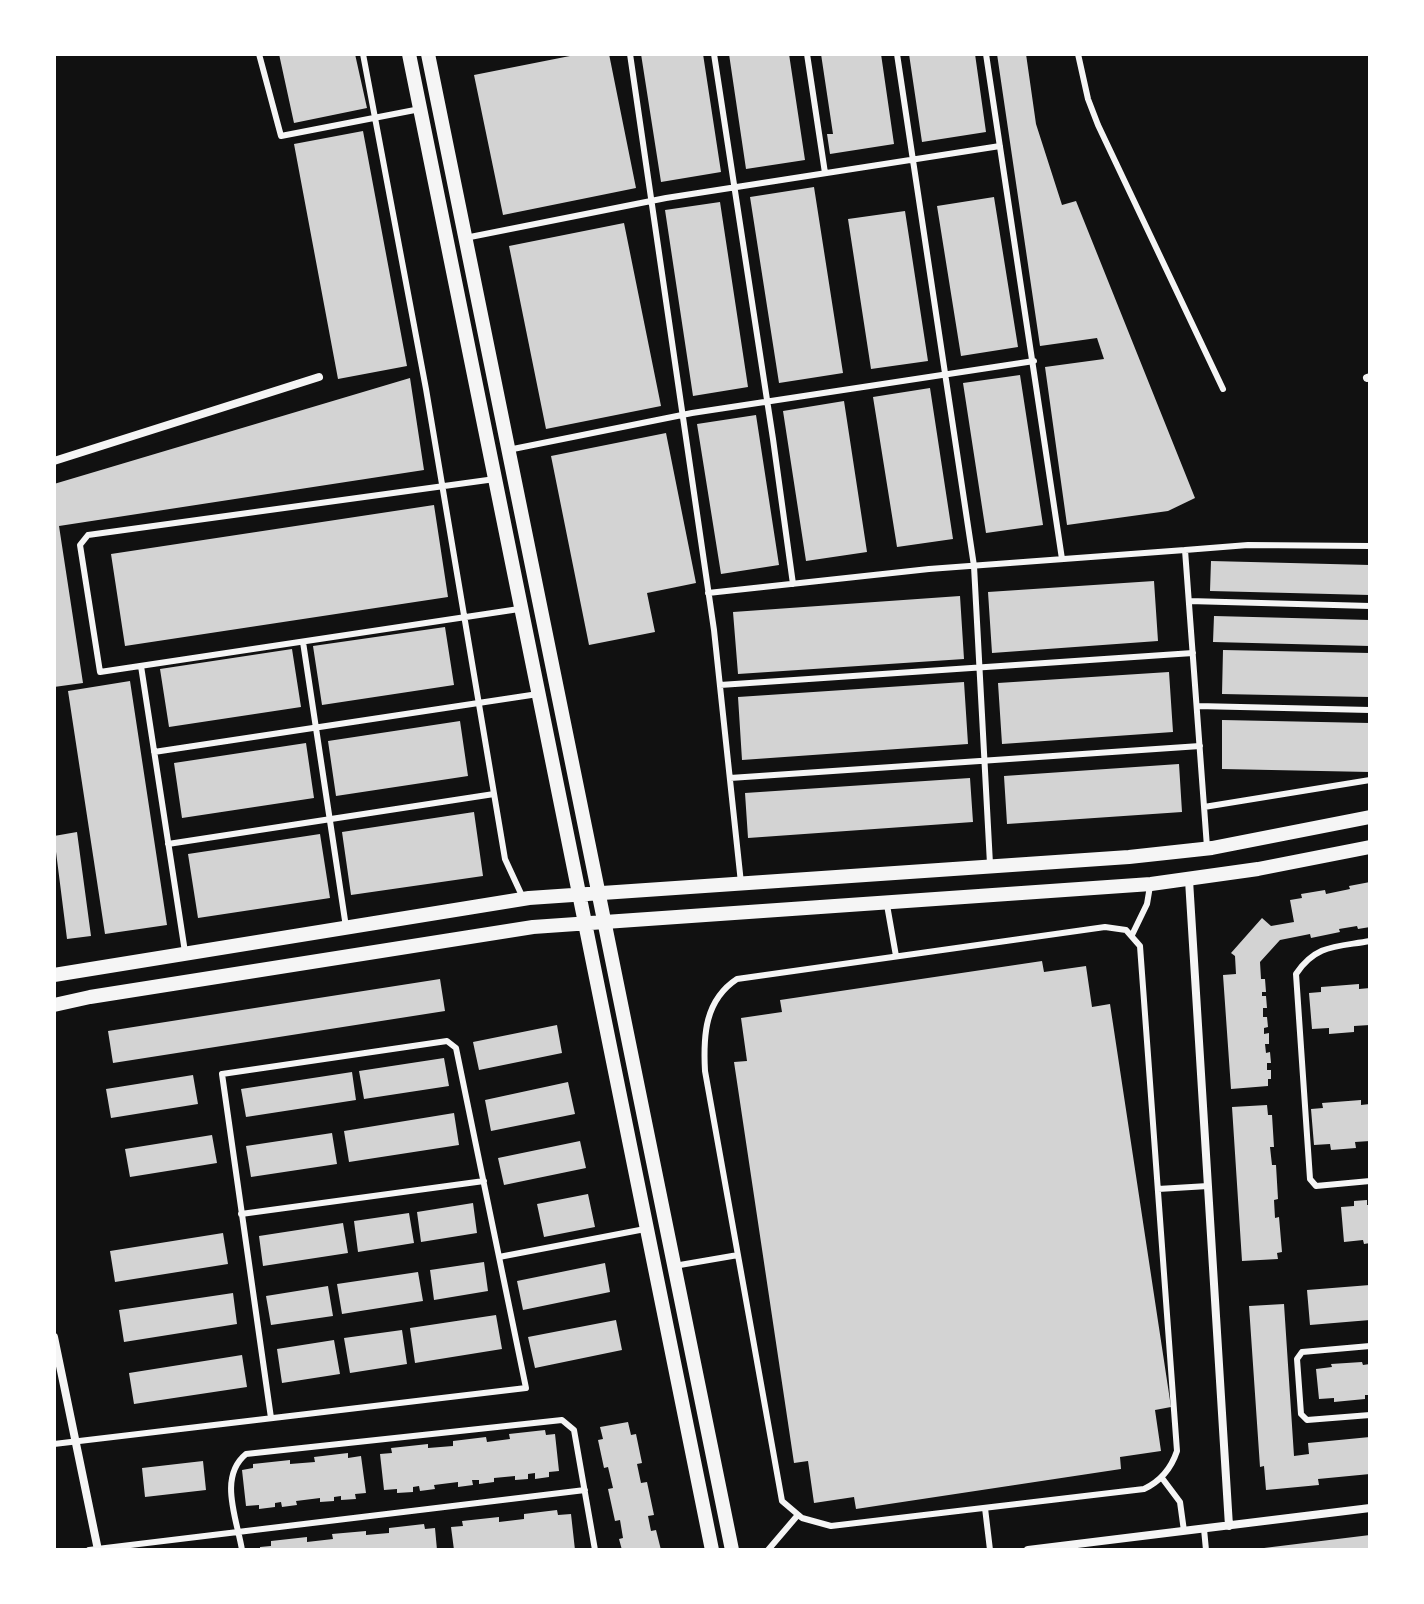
<!DOCTYPE html>
<html>
<head>
<meta charset="utf-8">
<style>
	body { margin:0 }
	#map { position:relative; width:1424px; height:1604px; overflow:hidden; background:#111; font-family:"Fira Sans",sans-serif }
	canvas { display:block }
	.frame { position:absolute; inset:0; border:56px solid #fff; pointer-events:none }
</style>
</head>
<body>
<div id="map">
<canvas width="1424" height="1604"></canvas>
<div class="frame"></div>
</div>
<script>
const ctx = document.querySelector('canvas').getContext('2d');
ctx.lineJoin = 'round';
function paint(path, color) { ctx.fillStyle = color; ctx.fill(path, 'evenodd'); }
function stroke(path, color, width, dash) { ctx.strokeStyle = color; ctx.lineWidth = width; ctx.lineCap = dash ? 'butt' : 'round'; ctx.setLineDash(dash || []); ctx.stroke(path); }
paint(new Path2D(`
	M279,54H355L367,108L294,123Z
	M580,54H609L636,188L503,215L474,75Z
	M641,54H703L721,172L661,182Z
	M729,54H789L805,160L746,169Z
	M821,54H881L894,144L830,154L827,134H833Z
	M909,54H975L986,132L922,142Z
	M997,54H1026L1036,124L1062,205L1076,201L1195,498L1168,511L1067,525L1045,367L1104,359L1097,338L1040,346Z
	M363,131L407,366L338,379L294,144Z
	M814,187L843,373L779,383L750,197Z
	M994,197L1018,347L961,356L937,206Z
	M720,202L748,387L693,396L665,210Z
	M905,211L928,361L871,369L848,219Z
	M624,223L661,406L546,429L509,246Z
	M1020,375L1043,525L986,533L963,383Z
	M410,378L424,470L59,526L83,683L54,687V484Z
	M930,388L953,539L897,547L873,397Z
	M844,401L867,552L806,561L783,411Z
	M756,415L779,565L721,574L697,424Z
	M666,433L696,583L647,593L655,632L589,645L551,456Z
	M434,505L448,597L125,646L111,554Z
	M1211,561L1370,565V595L1210,591Z
	M1154,581L1158,641L992,653L988,592Z
	M960,596L964,659L738,674L733,612Z
	M1214,616L1370,620V646L1213,642Z
	M445,627L454,685L322,705L313,646Z
	M292,649L301,707L169,727L160,669Z
	M1223,650L1370,653V697L1222,694Z
	M1169,672L1173,732L1002,744L998,683Z
	M130,681L167,925L105,934L68,691Z
	M964,682L968,744L742,760L738,697Z
	M1222,720L1370,723V772L1222,769Z
	M460,721L468,776L336,796L328,741Z
	M306,743L314,798L182,818L174,763Z
	M1179,764L1182,812L1007,824L1004,776Z
	M970,778L973,822L748,838L745,793Z
	M474,812L483,876L351,895L342,832Z
	M77,832L91,936L67,939L54,836Z
	M320,834L330,898L198,918L188,854Z
	M1370,882V927L1358,929L1357,926L1339,929L1340,932L1311,938L1310,934L1280,940L1260,962L1261,979H1265L1266,992H1262V996H1266L1267,1008H1263V1017H1267L1268,1027L1264,1028V1034L1269,1033V1044H1265L1266,1053L1270,1052L1271,1063H1267V1070H1271V1079H1268V1086L1231,1089L1223,975L1236,974L1235,956L1231,953L1262,918L1271,926L1294,922L1290,900L1302,898L1301,894L1325,890L1326,894L1350,889L1349,886Z
	M1042,961L1044,972L1086,966L1092,1007L1110,1004L1171,1407L1155,1410L1161,1451L1120,1457L1121,1469L856,1509L854,1497L814,1503L808,1461L794,1463L734,1062L747,1061L741,1018L782,1012L780,1000Z
	M440,979L445,1011L113,1063L108,1031Z
	M1359,984V989L1370,988V1025L1354,1026V1032L1329,1034V1028L1312,1029L1309,993L1321,992V987Z
	M557,1025L562,1053L479,1070L473,1042Z
	M444,1058L449,1086L364,1099L359,1071Z
	M352,1072L356,1100L246,1117L241,1089Z
	M193,1075L198,1104L111,1118L106,1089Z
	M568,1082L575,1114L491,1131L485,1100Z
	M1361,1100V1105L1370,1104V1141L1355,1142L1356,1148L1331,1150L1330,1144L1314,1145L1311,1109L1323,1108L1322,1103Z
	M1267,1105L1268,1115H1272L1274,1147H1270L1272,1165H1276L1278,1199L1274,1200L1275,1218L1279,1217L1282,1252L1277,1253L1278,1259L1242,1261L1232,1107Z
	M454,1113L459,1145L349,1162L344,1131Z
	M332,1133L337,1164L251,1177L246,1146Z
	M212,1135L217,1163L130,1177L125,1149Z
	M580,1141L586,1168L504,1185L498,1158Z
	M588,1194L595,1227L544,1237L537,1204Z
	M1367,1200V1205H1370V1243L1364,1244L1363,1240L1344,1242L1341,1207L1354,1206V1201Z
	M473,1203L477,1233L421,1242L417,1212Z
	M409,1213L414,1243L358,1252L354,1221Z
	M343,1223L348,1253L263,1266L259,1236Z
	M223,1233L228,1264L115,1282L110,1251Z
	M484,1262L488,1291L434,1300L430,1270Z
	M605,1263L610,1292L523,1310L517,1281Z
	M418,1272L423,1301L342,1314L337,1284Z
	M1370,1285V1320L1310,1325L1307,1290Z
	M328,1286L333,1316L271,1325L266,1296Z
	M233,1293L237,1324L124,1342L119,1310Z
	M1284,1304L1294,1456L1309,1454L1308,1443L1370,1437V1474L1318,1479L1319,1485L1266,1490L1264,1466L1260,1467L1249,1306Z
	M496,1315L502,1349L415,1363L410,1328Z
	M616,1320L622,1350L535,1368L528,1337Z
	M402,1330L407,1364L350,1373L344,1338Z
	M334,1340L340,1374L282,1383L277,1349Z
	M242,1355L247,1387L134,1404L129,1373Z
	M1362,1362L1363,1365L1370,1364V1395H1365V1399L1334,1402V1398L1319,1399L1316,1369L1332,1367L1331,1364Z
	M628,1422L631,1435L636,1434L642,1463L637,1464L641,1483L647,1482L654,1515L648,1516L651,1531L656,1530L661,1550H622L619,1539L623,1538L620,1520L615,1521L608,1489L613,1488L608,1467L604,1468L598,1440L603,1439L600,1427Z
	M545,1430L546,1435L555,1434L559,1471L549,1472V1477L535,1479V1473L528,1474V1479L515,1480V1476L494,1478V1482L479,1484V1480H472L473,1485L458,1487V1482L434,1485L435,1489L420,1491L419,1486L413,1487V1492L397,1493V1489L384,1490L380,1454L392,1453L391,1448L428,1444V1448L453,1446V1441L486,1437L487,1442L510,1439L509,1434Z
	M348,1453V1458L361,1456L366,1493L355,1494L356,1499L341,1500V1496L334,1497V1501L320,1502V1498L296,1501L297,1505L282,1507L281,1502L275,1503V1507L259,1509V1505L246,1506L242,1470L253,1468V1464L290,1460V1464L315,1462L314,1457Z
	M203,1461L206,1490L145,1497L142,1468Z
	M557,1510L558,1515L571,1514L575,1550H454L451,1527L463,1526L462,1521L499,1517V1522L524,1519V1514Z
	M424,1524L425,1529L435,1528L437,1550H260V1547L271,1546V1541L307,1537V1542L333,1539L332,1534L366,1531V1535L389,1533V1528Z
	M1370,1535V1550H1264V1548Z`), '#d3d3d3');
stroke(new Path2D(`
	M259,54L281,136L420,109
	M363,54L426,389L505,859L523,898
	M630,54L714,630L741,883
	M714,54L773,439L793,584
	M807,54L825,173
	M897,54L974,566L990,864
	M986,54L1062,559
	M1078,54L1088,99L1098,125L1223,389
	M465,238L666,198L1000,146
	M508,450L692,413L1034,361
	M495,479L88,535L80,545L100,672L519,609
	M1185,550L1248,545L1370,546
	M708,593L929,569L1185,550L1207,847
	M1189,601L1370,606
	M303,642L346,927
	M141,666L185,952
	M720,685L1193,653
	M1197,706L1370,710
	M154,752L538,694
	M730,778L1200,746
	M1204,807L1370,780
	M168,844L494,794
	M887,905L896,956
	M1105,927L1126,930L1140,946L1177,1451C1171,1469 1161,1481 1144,1489L831,1526L802,1518L782,1501L705,1071C703,1035 705,1000 737,979Z
	M1132,935L1147,904L1150,886
	M1370,941C1337,947 1316,944 1296,974L1310,1179L1316,1186L1370,1181
	M1158,1189L1208,1186
	M241,1214L484,1181
	M499,1257L645,1229
	M674,1266L738,1255
	M1370,1346L1302,1352L1297,1359L1301,1414L1307,1420L1370,1415
	M54,1444L526,1388L456,1048L447,1041L222,1074L271,1418
	M1162,1478L1180,1502L1184,1531
	M985,1508L990,1550
	M1204,1529L1206,1550
	M89,1550L585,1490
	M242,1550C237,1519 218,1477 246,1454L562,1420L574,1430L595,1550
	M768,1550L797,1516`), '#f5f5f5', 6);
stroke(new Path2D(`
	M1367,378L1370,377
	M54,461L319,377
	M1189,880L1229,1526
	M54,1337L98,1550
	M1028,1550L1370,1508`), '#f5f5f5', 8);
stroke(new Path2D(`
	M409,54L712,1550
	M428,54L732,1550
	M54,975L529,898L1129,857L1212,848L1370,817
	M54,1005L90,997L533,927L1151,884L1258,869L1370,847`), '#f5f5f5', 14);
</script>
</body>
</html>
